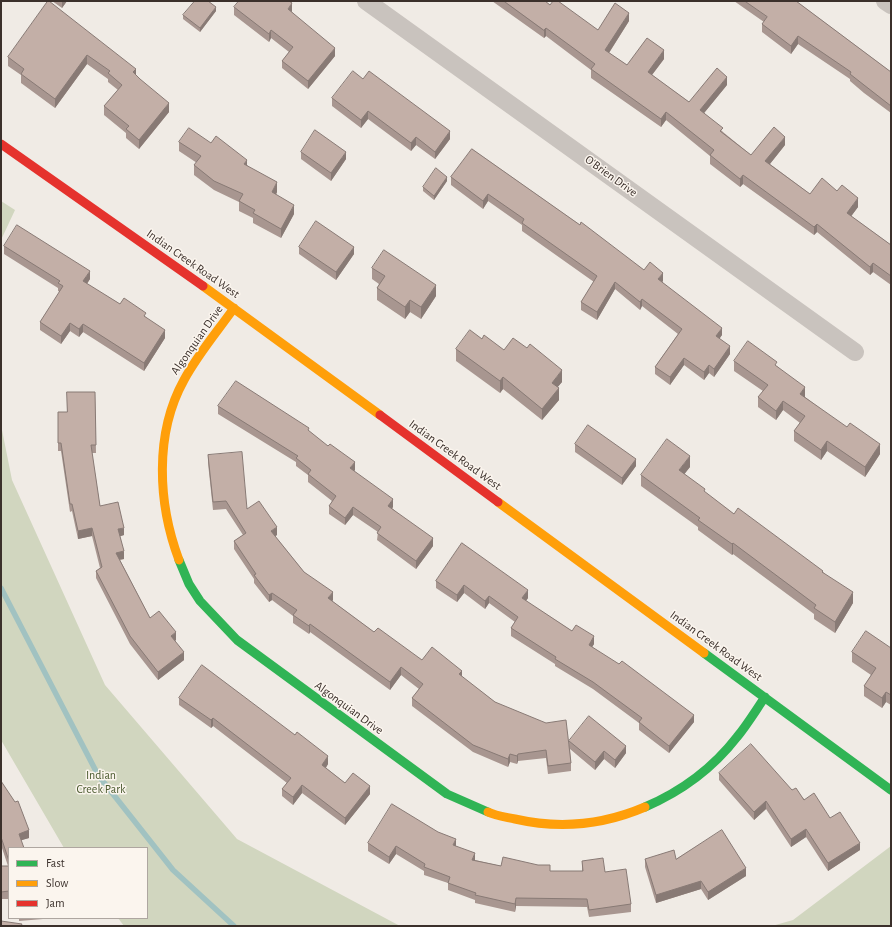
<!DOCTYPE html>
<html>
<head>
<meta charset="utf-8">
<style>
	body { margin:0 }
	#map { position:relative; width:892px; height:927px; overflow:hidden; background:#f0ebe5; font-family:"Alegreya Sans",sans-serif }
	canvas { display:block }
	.frame { position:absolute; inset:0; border:2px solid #3b302b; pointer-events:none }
	.legend { position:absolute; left:8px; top:847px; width:140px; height:72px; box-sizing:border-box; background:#fbf5ee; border:1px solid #aea6a0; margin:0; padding:5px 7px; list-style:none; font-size:12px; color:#3b302b }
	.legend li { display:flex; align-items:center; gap:8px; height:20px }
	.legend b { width:20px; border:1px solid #aea6a0 }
</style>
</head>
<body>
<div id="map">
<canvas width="892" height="927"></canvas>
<div class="frame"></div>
<ul class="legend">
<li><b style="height:5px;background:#30b455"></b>Fast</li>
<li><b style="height:5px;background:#ff9f0a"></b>Slow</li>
<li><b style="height:5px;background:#e5322d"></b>Jam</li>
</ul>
</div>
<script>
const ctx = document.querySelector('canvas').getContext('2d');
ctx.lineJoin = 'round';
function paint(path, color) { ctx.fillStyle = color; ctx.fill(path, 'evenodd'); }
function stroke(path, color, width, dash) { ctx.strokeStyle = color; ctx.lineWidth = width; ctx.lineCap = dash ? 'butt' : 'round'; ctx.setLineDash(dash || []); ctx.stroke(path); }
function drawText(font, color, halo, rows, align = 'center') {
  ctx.font = font + ' "Alegreya Sans",sans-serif'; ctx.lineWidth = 3; ctx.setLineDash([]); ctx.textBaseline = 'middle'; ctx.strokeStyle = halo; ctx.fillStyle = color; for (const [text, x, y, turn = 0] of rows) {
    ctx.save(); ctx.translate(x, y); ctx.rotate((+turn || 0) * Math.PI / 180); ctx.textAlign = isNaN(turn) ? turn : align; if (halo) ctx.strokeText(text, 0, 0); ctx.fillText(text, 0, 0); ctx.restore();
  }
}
paint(new Path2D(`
	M1,201L15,210L1,240Z
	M1,425L12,480L105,685L237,839L400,926H124L118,918H147V848H64L1,740Z
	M891,846V926H772L793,920Z`), '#d1d6bf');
stroke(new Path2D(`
	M1,588L98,775L173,870L234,926`), '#a1c2c1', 5.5);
stroke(new Path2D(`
	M366,1L855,352
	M885,1L891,5`), '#c9c3be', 18);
stroke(new Path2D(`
	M179,560L189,584L200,601L237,640L447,794L488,812
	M704,653L891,790
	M645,807C680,792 713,768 737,737C747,725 756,710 765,697`), '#30b455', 9);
stroke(new Path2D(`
	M203,286L380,415
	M498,502L704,653
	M179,560C158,504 154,434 184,380C198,354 217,332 234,308
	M488,812C496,816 506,817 515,819C559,829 603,825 645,807`), '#ff9f0a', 9);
stroke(new Path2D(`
	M1,144L203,286
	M380,415L498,502`), '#e5322d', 9);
paint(new Path2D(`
	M48,1L136,75L169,112L139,149L126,138V133L104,115V106L118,90L108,82V79L87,64L55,108L21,83V75L8,66V57Z
	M52,1H67L62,8Z
	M492,1H545L550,5L598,30L629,21L609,53L627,65L664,59L652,75L689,102L727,85L704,113L723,132L751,155L785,145L770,164L810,194L858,207L851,216L891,245V285L873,272L870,275L817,232L814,235L743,184L740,187L710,164V156L666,120L661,127L591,78V70L546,36L544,38Z
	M734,1H796L891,72V113L864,93L850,81V79L798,44L791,54L762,32V24L764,22Z
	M234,7L292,11V12L335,56L308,89L282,68V61L289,52L271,38L269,42L234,15Z
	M216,11L200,32L183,19V15Z
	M363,79L450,139L435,159L416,145L411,151L368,119L361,128L332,106V98Z
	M179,142L211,143L247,165L277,192L276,195L294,214L281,238L253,223V218L239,211V202L214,190L194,175V165L197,163L179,151Z
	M472,149L644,270L663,281L662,282L722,335L719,338L730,354L714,377L709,373L704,380L684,365L670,385L655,374V367L678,334L642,306L640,310L615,289L597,320L581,310V302L594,282L522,231V225L488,201L483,209L451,185V177Z
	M301,152L346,159L331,181L301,159Z
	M447,181L434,200L423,191V187Z
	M4,246L90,279L87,284L120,304L146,317L165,338L144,371L83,332L79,337L70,331L61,344L40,330V322L60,292L58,291V288L4,254Z
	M299,247L354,254L336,280L299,254Z
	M372,268L436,296L421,319L410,312L405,319L377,300V288L379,284L372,279Z
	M482,339L504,350L562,382L557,387L559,400L542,420L503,389L500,393L456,361V349Z
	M734,361L777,366L805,397L880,454L865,477L827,451L821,460L794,441V431L800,423L783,410L776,420L758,407V397L763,391L734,371Z
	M95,392L96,453H92L100,506L124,535L120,536L124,559L120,560L150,618L176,640L175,641L184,660L158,680L130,644L96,578V571L100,568L92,536L78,539L72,511L70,512L61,451H58V412H67Z
	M218,406L309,431L355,470L354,471L393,507L392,508L433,546L416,569L377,540L378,532L353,515L345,525L329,514V506L332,501L308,482V475L296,466V462L218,414Z
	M575,444L636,466L622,485L575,452Z
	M208,455L247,509L277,535L275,536L304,572L333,600L332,601L374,632L422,660L462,677L495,702L569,747V741L626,753L615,768L604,759L595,770L570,749L571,763V771L548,774L546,758L518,761L517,764L510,762L508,767L473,752L412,706V698L419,689L401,675L390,690L310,632L309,634L293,623V616L272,600L269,602L254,583V579L234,549V541L243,535L226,509L213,510L208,463Z
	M690,467L684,474L705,493L734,514L823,572L853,603L835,633L814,619V614L733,554L732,555L698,530V527L641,486V475Z
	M462,543L528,598L526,601L572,631L594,644L592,647L694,722L669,753L639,730V723L593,689L555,666V664L511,636V628L515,622L489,603L485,609L464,593L457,602L436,588V581Z
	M891,648V705L886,702L882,708L864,696V686L871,675L852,662V652Z
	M179,698L328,764L326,768L345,783L370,794L345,825L302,793L293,805L282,796V789L287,783L213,726L211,728L179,705Z
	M719,773L792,790L830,818L860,850L828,871L806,837L791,847L766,809L754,820L719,780Z
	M1,781L29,838L21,840L9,848V899H1V866H8L1,845Z
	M368,843L456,846L475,860L501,866L550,871H582V861L605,872L631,904V912L589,917L587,907L516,906L515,912L475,903V900L448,890V883L424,875V871L396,854L389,864L368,851Z
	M645,859H676L746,876L708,900L701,889L656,903L645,867Z
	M19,918H43V919L19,921Z`), '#a89690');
paint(new Path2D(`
	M62,1H67L62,8Z
	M292,3V11L288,17V9Z
	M216,7V11L200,32V28Z
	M629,13V21L605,59V50Z
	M546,28V36L544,38V30Z
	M271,30V38L269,42V34Z
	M798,36V44L791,54V46Z
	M335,48V56L308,89V81Z
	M664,50V59L648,80V72Z
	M87,55V64L55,108V99Z
	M136,69V78L133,72Z
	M727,77V85L700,118V110Z
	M169,103V112L139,149V140Z
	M368,111V119L361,128V120Z
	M666,112V120L661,127V119Z
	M450,131V139L435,159V152Z
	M416,137V145L411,151V143Z
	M785,137V145L765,170V161Z
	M346,152V159L331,181V173Z
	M247,160V170L244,164Z
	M743,175V184L740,187V179Z
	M447,177V181L434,200V196Z
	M277,182V192L272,202V192Z
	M488,194V201L483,209V201Z
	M858,198V207L847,222V213Z
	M294,205V214L281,238V229Z
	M817,224V232L814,235V227Z
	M354,247V254L336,280V272Z
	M873,263V272L870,275V267Z
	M90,271V279L83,289V281Z
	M663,273V281L658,287V279Z
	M615,282V289L597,320V312Z
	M436,285V296L421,319V307Z
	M642,299V306L640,310V302Z
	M410,300V312L405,319V307Z
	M70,323V331L61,344V336Z
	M83,324V332L79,337V329Z
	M722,328V335L716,344V336Z
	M165,330V338L144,371V363Z
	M730,346V354L714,377V369Z
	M684,358V365L670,385V377Z
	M709,365V373L704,380V372Z
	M562,370V382L552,394V383Z
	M503,377V389L500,393V381Z
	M805,387V397L800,404V394Z
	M559,388V400L542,420V409Z
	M783,401V410L776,420V411Z
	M827,441V451L821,460V450Z
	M880,444V454L865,477V467Z
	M690,456V467L679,481V470Z
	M636,459V466L622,485V478Z
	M355,462V470L350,476V468Z
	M393,499V507L388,514V506Z
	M353,507V515L345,525V518Z
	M277,527V535L271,539V531Z
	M92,528V536L78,539V531Z
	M124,528V535L118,537V529Z
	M433,538V546L416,569V561Z
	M733,543V554L732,555V544Z
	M124,551V559L116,560V553Z
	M464,585V593L457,602V595Z
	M528,590V598L522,606V598Z
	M333,592V600L328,606V598Z
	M853,592V603L835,633V622Z
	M272,593V600L269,602V595Z
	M489,596V603L485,609V601Z
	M310,624V632L309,634V626Z
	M176,632V640L171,644V636Z
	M594,636V644L589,652V645Z
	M184,652V660L158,680V672Z
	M401,667V675L390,690V682Z
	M462,671V678L459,674Z
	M886,692V702L882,708V698Z
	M694,715V722L669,753V746Z
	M213,718V726L211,728V720Z
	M626,746V753L615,768V760Z
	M604,751V759L595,770V762Z
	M510,754V762L508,767V759Z
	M518,754V761L517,764V756Z
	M328,756V764L322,773V765Z
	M302,785V793L293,805V797Z
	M370,786V794L345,825V818Z
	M766,801V809L754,820V812Z
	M806,829V837L791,847V839Z
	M29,830V838L19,841V834Z
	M456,839V847L453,845Z
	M860,843V850L828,871V863Z
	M396,846V854L389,864V857Z
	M475,853V861L472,860Z
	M746,868V876L708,900V892Z
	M701,881V889L656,903V895Z
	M516,898V906L515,912V904Z`), '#887a75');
const building = new Path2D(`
	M48,1H49L136,69L133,72L140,79L169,103L139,140L126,129L129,126L104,106L122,85L108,73L110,71L87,55L55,99L21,74L24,69L8,57Z
	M195,1H208L216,7L200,28L183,15Z
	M239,1H289L292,3L288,9L335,48L308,81L282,61L293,47L271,30L269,34L234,7Z
	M504,1H545L550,5L553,1H558L598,30L615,3L629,13L605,50L627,65L647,38L664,50L648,72L689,102L717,68L727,77L700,110L723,128L720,131L751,155L774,127L785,137L765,161L810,194L822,178L837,191L842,185L858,198L847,213L891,245V276L873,263L870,267L817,224L814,227L743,175L740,179L710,155L714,150L666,112L661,119L591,69L595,64L546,28L544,30Z
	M745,1H796L891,72V106L864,85L850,74L851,72L798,36L791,46L762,24L767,17Z
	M353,71L363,79L369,71L450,131L435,152L416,137L411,143L368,111L361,120L332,98Z
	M189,128L211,143L216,136L247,160L244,164L277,182L272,192L294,205L281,229L253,213L255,210L239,201L243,194L214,181L194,165L201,156L179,142Z
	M315,130L346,152L331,173L301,152Z
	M472,149L580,225L581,222L644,270L650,262L663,273L658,279L722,328L716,336L730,346L714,369L709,365L704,372L684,358L670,377L655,367L682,329L642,299L640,302L615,282L597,312L581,302L597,276L522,223L524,219L488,194L483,201L451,177Z
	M436,168L447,177L434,196L423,187Z
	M316,221L354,247L336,272L299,247Z
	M17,225L90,271L83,281L120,304L124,298L146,313L144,316L165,330L144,363L83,324L79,329L70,323L61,336L40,322L63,286L58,283L60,281L4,246Z
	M384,250L436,285L421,307L410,300L405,307L377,288L385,276L372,268Z
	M470,330L482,339L484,335L504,350L513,338L527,348L530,344L562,370L552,383L559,388L542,409L503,377L500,381L456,349Z
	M748,341L777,362L775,365L805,387L800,394L847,427L850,423L880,444L865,467L827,441L821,450L794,431L805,416L783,401L776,411L758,397L768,385L734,361Z
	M236,381L309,428L308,430L328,446L330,444L355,462L350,468L393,499L388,506L433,538L416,561L377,533L381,527L353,507L345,518L329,506L336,496L308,474L311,470L296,458L298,456L218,406Z
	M67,392H95L96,445H91L100,506L118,502L124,528L118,529L124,551L116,553L150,618L159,611L176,632L171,636L184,652L158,672L130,636L96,571L102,567L92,528L78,531L72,504H70L61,443H58V412H67Z
	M588,425L636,459L622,478L575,444Z
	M667,439L690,456L679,470L705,489L704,491L734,514L738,508L823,571L822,572L853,592L835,622L814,608L816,605L733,543L732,544L698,520L700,518L641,475Z
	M242,452L247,509L259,501L277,527L271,531L304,572L333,592L328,598L374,632L378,628L422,660L432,647L462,671L459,674L495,702L546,723L566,720L571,763L548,766L546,750L518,754L517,756L510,754L508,759L473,745L412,698L423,684L401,667L390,682L310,624L309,626L293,615L297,610L272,593L269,595L254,575L256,574L234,541L246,533L226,501L213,502L208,455Z
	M462,543L528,590L522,598L572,631L576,625L594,636L589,645L619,664L622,661L694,715L669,746L639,722L642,718L593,682L555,659L556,657L511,628L518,617L489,596L485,601L464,585L457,595L436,581Z
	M866,631L891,648V695L886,692L882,698L864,686L876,668L852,652Z
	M202,665L295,735L297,732L328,756L322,765L345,783L353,773L370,786L345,818L302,785L293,797L282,789L291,778L213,718L211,720L179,698Z
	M589,716L626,746L615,760L604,751L595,762L569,741Z
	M751,744L792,790L796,788L804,800L814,793L830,818L840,812L860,843L828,863L806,829L791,839L766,801L754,812L719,773Z
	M1,781L15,802L18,801L29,830L19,834L24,848H9V861L1,837Z
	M392,804L438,832L456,839L453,845L475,853L472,860L501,866L503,857L538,865H550V871H583L582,861L603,858L605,872L626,869L631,904L589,910L587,899L516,898L515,904L475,895L476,893L448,883L450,877L424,867L425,864L396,846L389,857L368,843Z
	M722,830L746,868L708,892L701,881L656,895L645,859L674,850L676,859Z
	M1,866H9V891L1,892Z
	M1,921L22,924L21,926H1Z`);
paint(building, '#c3afa7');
stroke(building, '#887a75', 1);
drawText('12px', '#3b302b', '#fbf5ee', [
	["O'Brien Drive",611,176,36],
	["Indian Creek Road West",193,264,35],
	["Algonquian Drive",197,340,-55],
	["Indian Creek Road West",455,455,36],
	["Indian Creek Road West",716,646,36],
	["Algonquian Drive",349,708,36]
]);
drawText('12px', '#4a5a2e', '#fbf5ee', [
	["Indian",101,775],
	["Creek Park",101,789]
]);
</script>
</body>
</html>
